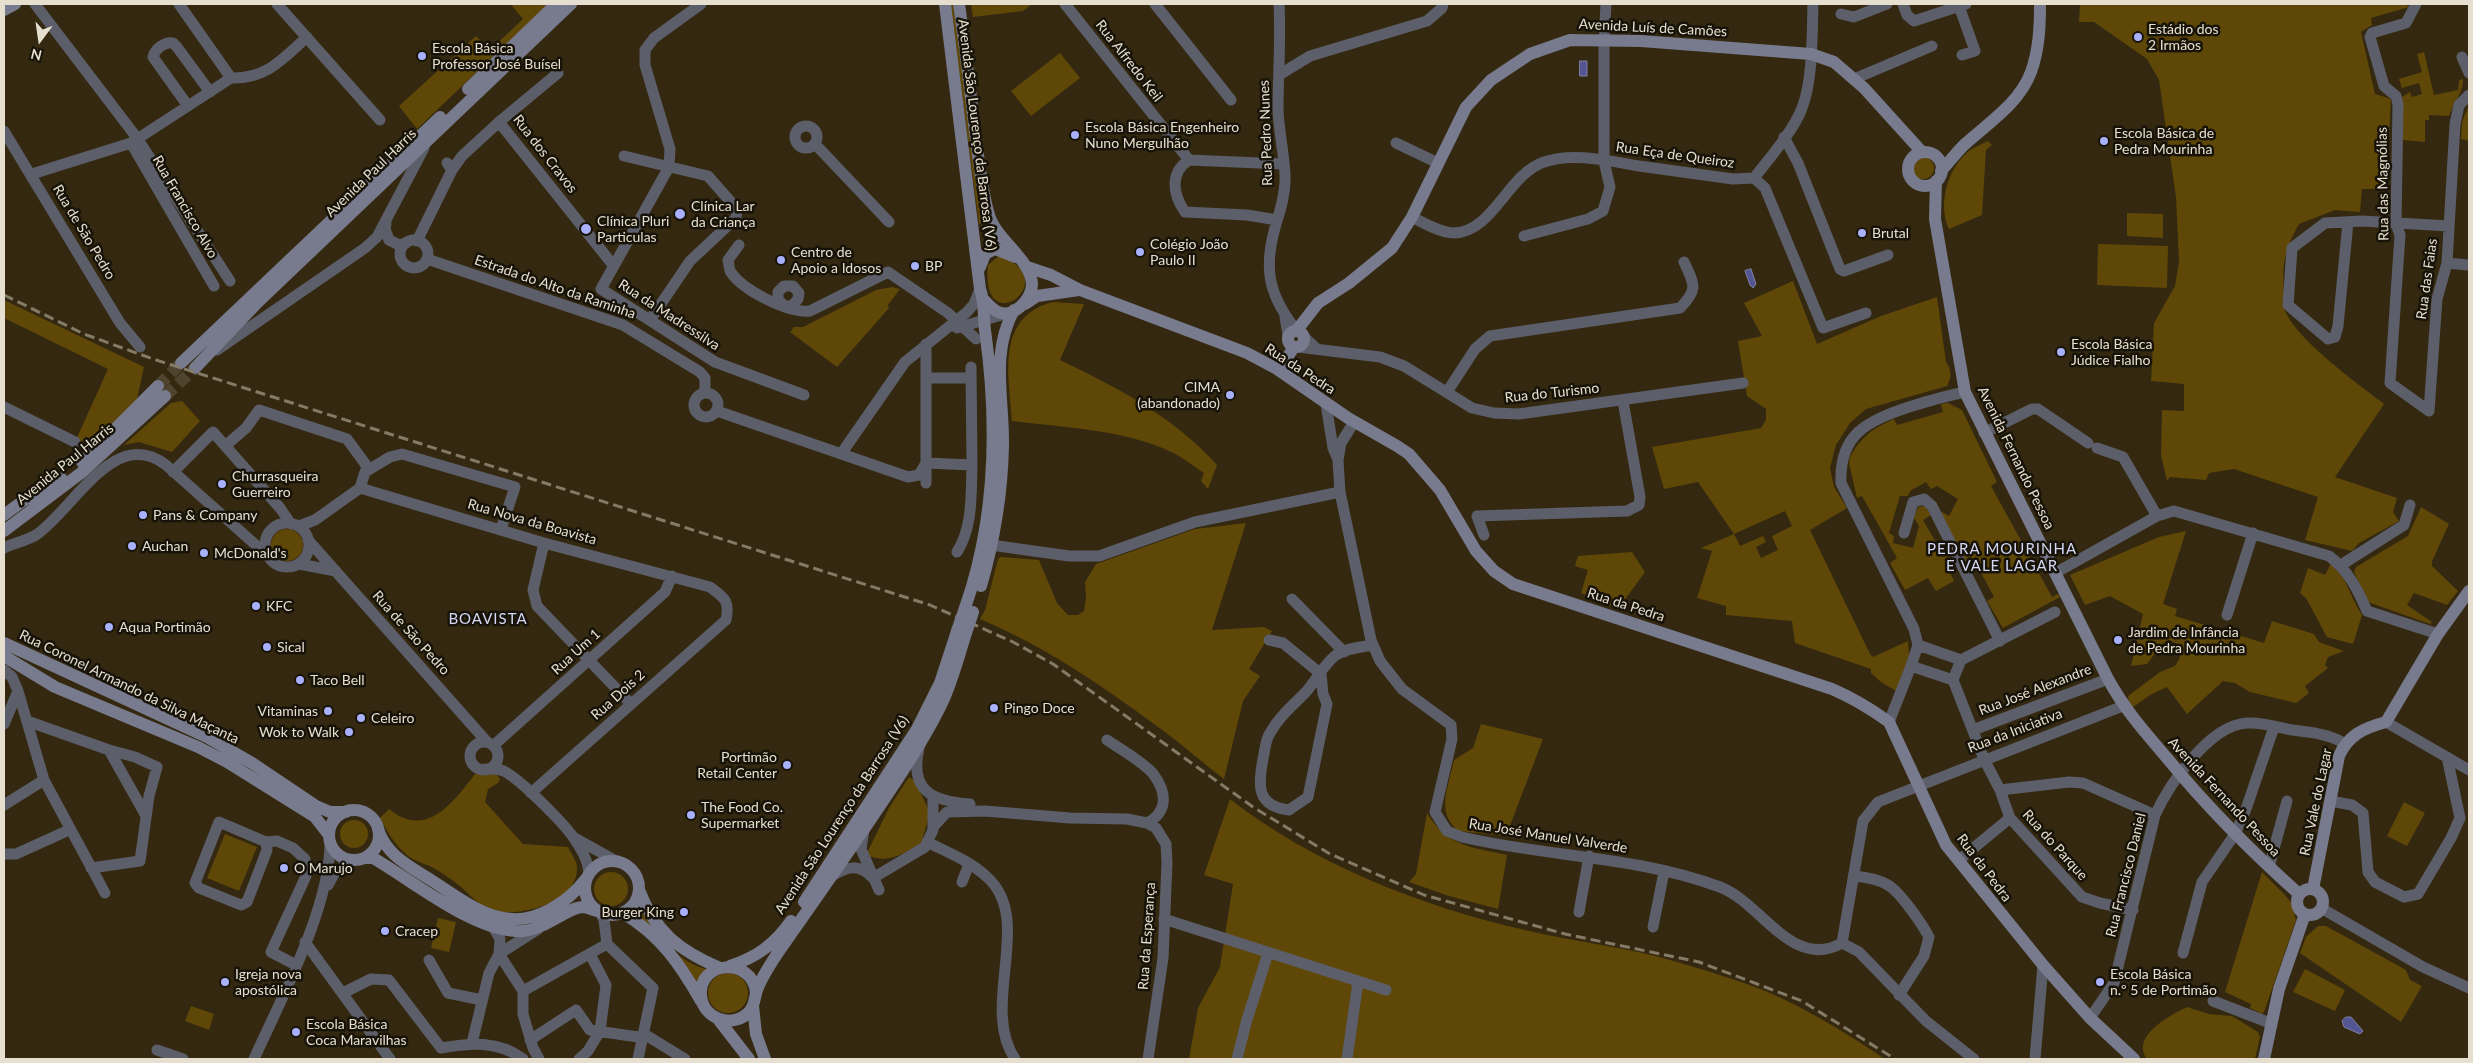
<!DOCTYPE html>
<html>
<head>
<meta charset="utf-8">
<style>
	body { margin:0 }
	#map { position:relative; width:2473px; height:1063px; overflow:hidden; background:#342910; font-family:Lato,sans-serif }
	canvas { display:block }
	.frame { position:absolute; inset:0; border:5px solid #e6dfd0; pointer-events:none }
	.north { position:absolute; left:15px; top:15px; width:50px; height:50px; -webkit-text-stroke:4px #181308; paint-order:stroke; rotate:194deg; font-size:14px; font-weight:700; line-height:20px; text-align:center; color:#e6dfd0 }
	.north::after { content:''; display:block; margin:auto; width:18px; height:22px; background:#e6dfd0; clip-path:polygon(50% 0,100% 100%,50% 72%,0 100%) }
</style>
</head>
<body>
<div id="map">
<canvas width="2473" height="1063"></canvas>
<div class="frame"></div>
<div class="north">N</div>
</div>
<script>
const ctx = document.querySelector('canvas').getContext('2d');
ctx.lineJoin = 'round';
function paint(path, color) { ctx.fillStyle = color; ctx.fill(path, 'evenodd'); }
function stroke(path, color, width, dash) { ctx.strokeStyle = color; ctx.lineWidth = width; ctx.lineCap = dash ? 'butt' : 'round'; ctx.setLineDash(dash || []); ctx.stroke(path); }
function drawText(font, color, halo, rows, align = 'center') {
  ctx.font = font + ' Lato,sans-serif'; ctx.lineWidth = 5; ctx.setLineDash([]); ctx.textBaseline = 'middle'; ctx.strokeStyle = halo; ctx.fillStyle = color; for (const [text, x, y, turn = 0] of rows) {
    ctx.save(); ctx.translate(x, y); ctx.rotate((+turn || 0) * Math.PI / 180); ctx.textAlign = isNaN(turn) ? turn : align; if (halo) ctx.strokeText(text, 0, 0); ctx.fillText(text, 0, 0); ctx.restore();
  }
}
paint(new Path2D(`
	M514,4H548L417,129L399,106L476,36L490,50L523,19L512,6Z
	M950,4H953L987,223L979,224Z
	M971,4H1032L1023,11L973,17Z
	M2080,4H2406L2409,7L2371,18L2372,25L2361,32L2375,94L2391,99L2386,189H2362L2360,212L2335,210L2299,224C2284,252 2282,262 2284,294C2284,300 2283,308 2286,313C2301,343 2357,383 2384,404L2335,477L2397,498L2393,512L2399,521L2359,543L2352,551L2305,540L2318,497L2234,469L2209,473L2206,480L2170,477L2167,481L2161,455L2162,410L2184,411V384L2151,381L2154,323L2175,286L2179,262L2176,197L2159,80L2147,59L2094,22H2079Z
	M2424,52L2434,95L2458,90L2459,80L2463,79C2464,91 2453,104 2449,116L2429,115V120H2425V142L2403,140L2402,97L2410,92L2412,97L2422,94L2419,83L2402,88L2399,79L2422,72L2417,54Z
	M1060,53L1080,78L1031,116L1011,91Z
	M2469,105V141L2461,139L2462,122Z
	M1988,141L1992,145L1986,150L1982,215L1949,229C1937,204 1948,167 1970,150C1975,147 1982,144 1988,141Z
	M1912 168a11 11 0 1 1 22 0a11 11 0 1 1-22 0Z
	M2127,213L2163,214V238L2127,236Z
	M2098,244L2168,246L2167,288L2097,285Z
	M999,256C1067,279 980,344 988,265Z
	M1793,281L1817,344L1881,316L1937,297L1946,362C1952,371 1952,376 1947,386L1866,409L1850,423L1836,445L1830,468L1834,487L1847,508L1810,530L1870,654L1873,657L1908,641L1909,656L1896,691L1881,682L1871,673V669L1795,643L1792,621L1726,615V606L1697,598L1712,551L1701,548L1734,534L1698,482L1664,489L1652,447L1761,428L1766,420V409L1747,396L1738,341L1762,336L1744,303ZM1785,511L1792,526L1772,536L1778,550L1761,558L1756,547L1766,542L1763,536L1740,546L1734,534Z
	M892,287L900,289L888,305L889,308L837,367L790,332L794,327H803L876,290Z
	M4,300L144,367L137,399L87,449L75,442L108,369L4,318Z
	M1053,302L1084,304L1060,360C1118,388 1174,417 1217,465L1208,489L1201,481L1204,473C1193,466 1183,457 1171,452C1127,430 1061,427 1012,421C1009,375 995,317 1053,302Z
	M182,401L200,421L172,452L139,442L124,445L171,403Z
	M1948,403L1962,410L1997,482L1991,486L2052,597L2058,594L2060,597L2003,628L1987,601L1994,597L1978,567L1970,570L1940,511L1949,516L1958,499L1937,486L1931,489L1926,482L1910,491L1908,496H1900L1889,533L1894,536L1893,543L1913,548L1919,526L1914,518L1918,507L1925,506L1931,515L1923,520L1942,553L1946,551L1955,566L1949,570L1954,581L1936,591L1928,578L1905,590L1890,563L1897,558L1862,496L1857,498L1849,463L1850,457C1861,437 1873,428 1894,419L1897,425L1943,412L1941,404Z
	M2421,507L2449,524L2432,561V566L2458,591L2447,605L2414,593L2407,605L2432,622L2430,624L2368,602L2354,572L2356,567L2408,536Z
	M1246,523L1212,630L1264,627L1272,631L1249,669L1260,676L1243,701L1224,779C1204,764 1185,747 1165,732C1107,689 1047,647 980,619L985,610L998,559L1001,557L1039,560L1057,603L1068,615H1078L1084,611L1086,597L1085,582L1096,564L1195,529Z
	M271 545a16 16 0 1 1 32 0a16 16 0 1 1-32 0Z
	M2186,531L2163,604L2177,609L2175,616L2264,643L2272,621L2314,634L2319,642L2344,651L2328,657L2325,665L2328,668L2305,686L2309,693L2296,703L2250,692L2235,683L2223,681L2187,714L2167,687L2150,695L2130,709L2128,696L2160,672L2175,666L2180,658L2177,644L2169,640L2162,644L2147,664L2131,666L2143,614L2110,596L2085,605L2070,575L2159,537Z
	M1632,552L1645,572L1618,609L1581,593L1588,570L1575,566L1578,556Z
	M2331,563C2346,575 2350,597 2362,615L2353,644L2327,637L2306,598L2300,593L2308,568L2325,575Z
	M1481,724L1543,739L1506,836L1458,831C1435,811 1449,786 1454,760L1473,748Z
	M476,773L497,775L500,779L498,783L488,789L485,802L523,844L568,847C571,854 577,860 577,868C578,903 519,918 492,910C477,905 468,892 456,883C450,878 443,874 437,870C428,864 415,862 407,855C395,845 387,832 380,818L389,809C427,840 453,802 476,773Z
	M909,777L915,781L930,813L921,844C900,855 889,864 866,855L889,808Z
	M1230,799C1313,864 1423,907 1525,930C1575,942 1628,947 1677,962C1708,971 1741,981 1770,993C1811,1011 1849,1035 1885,1059H1189L1198,1008L1220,967L1233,884L1204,875Z
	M2404,802L2425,813L2407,846L2387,836Z
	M1427,813C1448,847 1471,847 1507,855L1498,909L1449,896L1409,882L1416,874Z
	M340 834a14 14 0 1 1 28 0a14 14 0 1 1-28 0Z
	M225,834L257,847L239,891L207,878Z
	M594 889a17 17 0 1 1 34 0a17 17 0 1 1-34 0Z
	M2262,872L2285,895L2292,904L2296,920L2264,1012L2260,1015L2259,1012L2250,1008L2251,1004L2225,992Z
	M637,906C655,930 674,961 706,969L697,980L698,988L632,913Z
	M438,918L456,922L449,952L431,948Z
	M2318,926H2326L2406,970L2410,980L2422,986L2401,1022L2300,953L2306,937Z
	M2305,969L2345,990L2335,1011L2293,992Z
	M708 993a20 20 0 1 1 40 0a20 20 0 1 1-40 0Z
	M191,1006L214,1014L209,1030L185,1021Z
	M2187,1007L2209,1014L2232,1016L2258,1032L2260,1037L2255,1059H2147C2130,1036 2171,1015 2187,1007Z`), '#5f4707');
const water = new Path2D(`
	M1580,61H1587V76H1580Z
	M1751,269L1756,284L1753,288L1750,285L1745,271Z
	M2346,1017H2351L2363,1031L2360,1034L2344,1027L2342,1021Z`);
paint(water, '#535692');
stroke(water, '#7f7fa5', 1);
stroke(new Path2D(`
	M158,386L181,363
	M165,396L195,368`), '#4f442d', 12, [12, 6]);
stroke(new Path2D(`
	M35,4L137,138L230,281
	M179,4L231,78
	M277,4L380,120
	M701,4L654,38L645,50V65L670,149L669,167L601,289L715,362L804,395
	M1065,4L1189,160
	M1155,4L1231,100
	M1279,4C1281,39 1278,75 1278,111C1279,132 1284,153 1285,175C1286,191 1281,208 1276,224C1263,268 1268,294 1296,330
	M1903,4L1907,15L1914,21L1966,4
	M2416,4L2406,23L2372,33L2370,37L2384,86L2396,96L2398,104L2396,224L2400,235L2390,383L2429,411L2437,299L2447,263L2455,124L2459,105L2469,95
	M1959,6L1975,51L1962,55
	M1841,14L1854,17L1887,4
	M2462,57L2469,73
	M558,73L499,122L613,265
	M1279,75L1310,56L1427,21L1442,8L1443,4
	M1854,79L1932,46
	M188,106L153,57C155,49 165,41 173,43L177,47L210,92
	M795 137a11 11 0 1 1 22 0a11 11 0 1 1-22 0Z
	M4,131L120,323L140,347
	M1784,137L1798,163L1840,269L1844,271L1888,255
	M131,143L214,286
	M1396,143L1438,163
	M815,144L889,222
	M624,156L708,176L737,209L736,218L690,261L650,320
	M452,170L462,156L499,122
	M32,174L131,143L231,78C266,79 282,60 307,37
	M1754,178C1769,159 1794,130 1802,108C1813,80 1812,34 1813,4
	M1412,217C1423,223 1441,233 1454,233C1493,232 1508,174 1544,162C1574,152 1609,161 1639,166C1670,170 1702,175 1733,179L1754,178L1765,188L1823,328L1866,313
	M1277,220L1247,215L1185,212C1173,195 1169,173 1189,160L1283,164
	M2348,222L2338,326L2335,337L2328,339L2288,305L2292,248L2325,223L2362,221L2449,226
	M386,224L385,229L389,240L399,245L406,243
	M1524,236L1588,219L1603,211L1610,187L1604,161V40L1606,4
	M400 254a14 14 0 1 1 28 0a14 14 0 1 1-28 0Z
	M417,241L452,170L447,163
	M739,245L728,260L730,271C742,290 787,313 810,311L888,272L948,313L976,339
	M427,259L623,325L700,372L705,378V393
	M2447,263L2468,265
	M783,305L778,299V292L784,286H793L799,293L798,299L792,306H786
	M1285,317L1288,335
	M957,328L1008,313
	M1304,337L1317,349
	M1298,347L1380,357L1404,366L1472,408L1494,413L1519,414L1743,383
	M217,350L365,248L377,237L424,148
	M971,367L972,465
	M927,378H971
	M1447,392L1475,349L1490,336L1680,308C1699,289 1694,284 1684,262
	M694 405a12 12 0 1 1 24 0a12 12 0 1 1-24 0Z
	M1326,404L1333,448L1338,460L1340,492L1371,640L1380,661L1402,689L1451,725L1452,739L1435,812L1447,831L1462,837C1547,857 1637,856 1720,887C1762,903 1792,971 1842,943L1863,821L1878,802L2123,706
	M4,407L75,442
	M717,411L908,477L919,475L926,463L972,465C971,494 973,527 957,552
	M1984,433L2032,409H2038L2088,443
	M225,446L246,428L259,410L347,439L369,469
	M2097,448L2123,457L2157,516
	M841,454L905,362L967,312L974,304L980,289
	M1338,460L1341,443L1354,422
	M173,472L213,432L280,508L291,524
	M926,483V344
	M360,488L365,472L390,457L402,454L515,487L501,529
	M265 545a22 22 0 1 1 44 0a22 22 0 1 1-44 0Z
	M299,526L315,520L360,488L544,543L710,587C725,598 730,601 726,620L531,793
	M1904,533L1913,502L1924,499L1932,506L2000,641
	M1484,535L1477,516L1627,511L1639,505L1640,497L1623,401
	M308,540L487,742
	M544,543L533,590L537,606L631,704
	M991,545L1069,556H1099L1195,522L1340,492
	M4,548C14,543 26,541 36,535C74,509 114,425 166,465L267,555
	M299,564L336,571
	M2341,565L2404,525L2410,505
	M2057,572L2157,516L2174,511L2329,556C2348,570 2358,590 2367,611L2438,634
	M1292,599L1344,652
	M2227,615L2253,533
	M1269,640L1283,643L1321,674L1323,694L1327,704L1308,797L1289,810C1256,806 1258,785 1263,759C1265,751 1265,740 1270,733C1279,717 1292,706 1305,693C1316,681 1323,665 1336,655C1347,648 1361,647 1373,645
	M1918,645L1914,629L1841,483C1839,434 1867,421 1909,407C1928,401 1946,396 1965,392
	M1918,645L1961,660L1953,680L1911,666Z
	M1961,660L2055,612
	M4,670L12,677L18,691L44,780L105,893
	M1953,680L1984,759L2000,790L2010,818L2082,897L2100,903L2133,910
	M27,721L109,750L135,757L157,767L149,796L140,861L91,868
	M1889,722L1911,666
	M2386,722L2469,770
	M4,724L18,691
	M1973,730L2108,679
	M1107,740C1120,749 1145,763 1154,775C1167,793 1168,812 1147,823
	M470 756a14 14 0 1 1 28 0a14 14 0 1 1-28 0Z
	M494,745L665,592L672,576
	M919,748C909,791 932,801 970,804
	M109,750L145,814
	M485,769C490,769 496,769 501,770C517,775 564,824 574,838C581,849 588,860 589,873
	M2000,790L2069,782L2083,783L2155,815
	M2330,801L2352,805L2363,813L2368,872L2375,882L2404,897L2418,894L2451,838L2460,818L2447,757
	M4,805L44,780
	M933,827L947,812L985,811L1070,818L1127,819L1147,823L1156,828L1166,844L1167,863L1163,958L1148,1059
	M864,830L861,849L879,890
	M573,837L616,861
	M266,842L267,850L247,902L241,905L199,888L195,883L219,822L266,842L277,841L293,848L305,859L306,876L271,952L296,965
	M927,842C947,852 970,861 987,877C1035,920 979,1006 1015,1059
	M4,854H16L69,830
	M1959,860L2010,818
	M2269,867L2287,801
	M832,876C847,867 858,863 872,877
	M1854,876C1865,877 1878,879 1888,885C1901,893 1922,924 1929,937L1924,956L1899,995
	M873,878L925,847L933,830V797
	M962,882L969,864
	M328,885L334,874L351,860
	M2321,908L2423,967L2469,988
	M1579,912L1589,856
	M1164,919L1386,990
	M1653,927L1664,872
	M538,929L499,954L523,991V1014L533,1048L539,1059
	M305,942L390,1059
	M1842,943L1859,952L1926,1021L1974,1059
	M607,944L653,988L638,1059
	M2183,953L2202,882L2235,834L2246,809L2274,727
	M429,960L448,993L482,1000
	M523,991L607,944L604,920L600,912
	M343,993L371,979L389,980L441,1048C470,1043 498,1040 523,1059
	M2213,1001L2270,1023
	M2090,1018L2114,983L2155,815C2169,785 2209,725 2247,723C2261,722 2278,727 2292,730C2310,732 2328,734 2344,743
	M530,1040L576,1010L590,1030L638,1037L644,1034L685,1059
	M472,1043L489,973L499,954L500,939L493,927
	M157,1050L183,1059
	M254,1059C281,999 331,906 330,841
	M579,1059L588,1051L600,1031L606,985L590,954
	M1237,1059L1246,1023L1268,953
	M1347,1059L1358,982
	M2035,1059L2043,965`), '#5c5e6a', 11);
stroke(new Path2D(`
	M945,4L980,289C985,302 983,316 985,330C998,422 996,520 965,608
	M959,4C965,46 970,89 975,132C979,160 981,188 989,215C996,240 1032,260 1032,285C1031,300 1013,319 998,312C992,309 988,304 983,299
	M4,10L15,4
	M468,89L556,4
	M1908 169a17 17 0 1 1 34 0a17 17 0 1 1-34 0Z
	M1941,171C1949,162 1956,153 1964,145C1988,123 2019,104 2031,72C2039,50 2040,27 2040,4
	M1936,181L1935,219L1965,392L2108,679C2125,710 2144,731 2167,758C2207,807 2252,852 2299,894
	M980,267L985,254L995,249L1015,257
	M1027,267L1051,275L1080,290L1247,353L1277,369L1348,418L1397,446L1409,454L1440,490L1476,551L1494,571L1513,584L1832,689C1853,698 1871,709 1889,722L1946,845L2043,965L2090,1018L2134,1059
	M1025,304L1037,296L1079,290
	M1297,330L1318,303L1349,283L1392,248L1412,217L1466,107L1491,80L1530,54L1570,40L1641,41L1811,54L1834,62L1864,88L1922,152
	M1288 339a8 8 0 1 1 16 0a8 8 0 1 1-16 0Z
	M181,363L440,117
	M195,368L256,304L571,4
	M1279,370L1294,347
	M82,462L158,386
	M4,515L23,501L61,478
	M4,531L81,473L165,396
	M981,586C994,541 1002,493 1003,446C1004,398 990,354 1014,310
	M4,643L207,737L252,763L316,806L330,812H346
	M4,656L55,687L198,747L227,762L315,817L329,835
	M329 835a25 25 0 1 1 50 0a25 25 0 1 1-50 0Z
	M378,829C386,855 409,866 431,880C469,904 503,935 549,910C565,901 575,893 586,879
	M365,858H373C412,880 478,935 523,931C546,929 567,908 582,907C587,907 593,910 597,911
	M585 888a27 27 0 1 1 54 0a27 27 0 1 1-54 0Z
	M2297 902a13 13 0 1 1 26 0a13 13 0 1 1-26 0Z
	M2313,889L2339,756C2348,735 2364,728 2386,722L2438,634L2469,591
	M639,890C655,932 680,951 720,968
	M804,902L917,729L940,683L957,631
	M623,913C660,935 680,964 701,1001
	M730,966C757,957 775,944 791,921
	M756,992C752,957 698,960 701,996C703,1018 730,1028 747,1014C755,1007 754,999 757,990C761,978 770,965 777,954C813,902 850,851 885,798C906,767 927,735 943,701C953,679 959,655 966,633
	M753,1006L756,1034L765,1059
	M718,1019L749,1059
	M2264,1059L2279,989L2305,914`), '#787a8d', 12);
stroke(new Path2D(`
	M4,295L84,334L153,359L930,605L1013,642L1053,664L1253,807L1330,854L1424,895L1565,934L1699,962L1802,1001L1895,1059`), '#847b67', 3, [10, 5]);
stroke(new Path2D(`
	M957,631L965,608
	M966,633L973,612`), '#787a8d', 12);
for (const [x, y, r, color] of [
	[2138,37,5,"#a9b0fc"],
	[422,56,5,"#a9b0fc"],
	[1075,135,5,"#a9b0fc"],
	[2104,141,5,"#a9b0fc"],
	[680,214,6,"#a9b0fc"],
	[586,229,6,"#a9b0fc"],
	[1862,233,5,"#a9b0fc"],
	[1140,252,5,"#a9b0fc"],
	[781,260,5,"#a9b0fc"],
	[915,266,5,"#a9b0fc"],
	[2061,352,5,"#a9b0fc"],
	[1230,395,5,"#a9b0fc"],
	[222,484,5,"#a9b0fc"],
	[143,515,5,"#a9b0fc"],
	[132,546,5,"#a9b0fc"],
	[204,553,5,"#a9b0fc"],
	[256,606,5,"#a9b0fc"],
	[109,627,5,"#a9b0fc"],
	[2118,640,5,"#a9b0fc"],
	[267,647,5,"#a9b0fc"],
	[300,680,5,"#a9b0fc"],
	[994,708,5,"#a9b0fc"],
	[328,711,5,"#a9b0fc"],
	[361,718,5,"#a9b0fc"],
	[349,732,5,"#a9b0fc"],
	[787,765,5,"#a9b0fc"],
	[691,815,5,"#a9b0fc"],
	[284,868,5,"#a9b0fc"],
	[684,912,5,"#a9b0fc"],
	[385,931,5,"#a9b0fc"],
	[225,982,5,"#a9b0fc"],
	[2100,982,5,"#a9b0fc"],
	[296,1032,5,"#a9b0fc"]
]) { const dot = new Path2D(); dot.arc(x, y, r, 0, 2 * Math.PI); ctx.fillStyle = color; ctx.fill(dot); stroke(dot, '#181308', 2); }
drawText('14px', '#e6dfd0', '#181308', [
	["Avenida Luís de Camões",1653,28,3],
	["Rua Alfredo Keil",1129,61,52],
	["Rua Pedro Nunes",1266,133,-92],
	["Avenida São Lourenço da Barrosa (V6)",977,135,83],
	["Rua dos Cravos",545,154,52],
	["Rua Eça de Queiroz",1675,155,8],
	["Avenida Paul Harris",371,173,-44],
	["Rua das Magnólias",2383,184,-91],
	["Rua Francisco Alvo",185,207,60],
	["Rua de São Pedro",84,232,59],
	["Rua das Faias",2427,279,-82],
	["Estrada do Alto da Raminha",555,287,19],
	["Rua da Madressilva",669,315,33],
	["Rua da Pedra",1300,369,33],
	["Rua do Turismo",1552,393,-6],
	["Avenida Fernando Pessoa",2016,458,64],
	["Avenida Paul Harris",65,464,-39],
	["Rua Nova da Boavista",532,522,16],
	["Rua da Pedra",1626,605,18],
	["Rua de São Pedro",411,633,48],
	["Rua Um 1",576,652,-42],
	["Rua Coronel Armando da Silva Maçanta",129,687,26],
	["Rua José Alexandre",2035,690,-21],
	["Rua Dois 2",618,695,-42],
	["Rua da Iniciativa",2015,731,-21],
	["Avenida Fernando Pessoa",2224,797,47],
	["Rua Vale do Lagar",2316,802,-78],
	["Avenida São Lourenço da Barrosa (V6)",842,815,-57],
	["Rua José Manuel Valverde",1548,836,9],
	["Rua do Parque",2055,845,48],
	["Rua da Pedra",1984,868,53],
	["Rua Francisco Daniel",2126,875,-76],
	["Rua da Esperança",1147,936,-86]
]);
drawText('14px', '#e6dfd0', '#181308', [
	["Estádio dos",2148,29],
	["2 Irmãos",2148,45],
	["Escola Básica",432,48],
	["Professor José Buísel",432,64],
	["Escola Básica Engenheiro",1085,127],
	["Nuno Mergulhão",1085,143],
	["Escola Básica de",2114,133],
	["Pedra Mourinha",2114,149],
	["Clínica Lar",691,206],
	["da Criança",691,222],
	["Clínica Pluri",597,221],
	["Particulas",597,237],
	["Brutal",1872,233],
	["Colégio João",1150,244],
	["Paulo II",1150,260],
	["Centro de",791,252],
	["Apoio a Idosos",791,268],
	["BP",925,266],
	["Escola Básica",2071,344],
	["Júdice Fialho",2071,360],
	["CIMA",1220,387,"right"],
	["(abandonado)",1220,403,"right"],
	["Churrasqueira",232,476],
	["Guerreiro",232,492],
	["Pans & Company",153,515],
	["Auchan",142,546],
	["McDonald's",214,553],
	["KFC",266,606],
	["Aqua Portimão",119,627],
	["Jardim de Infância",2128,632],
	["de Pedra Mourinha",2128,648],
	["Sical",277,647],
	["Taco Bell",310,680],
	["Pingo Doce",1004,708],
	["Vitaminas",318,711,"right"],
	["Celeiro",371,718],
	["Wok to Walk",339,732,"right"],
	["Portimão",777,757,"right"],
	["Retail Center",777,773,"right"],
	["The Food Co.",701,807],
	["Supermarket",701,823],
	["O Marujo",294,868],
	["Burger King",674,912,"right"],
	["Cracep",395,931],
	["Igreja nova",235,974],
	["apostólica",235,990],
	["Escola Básica",2110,974],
	["n.º 5 de Portimão",2110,990],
	["Escola Básica",306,1024],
	["Coca Maravilhas",306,1040]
], 'left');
ctx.letterSpacing = '1px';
drawText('15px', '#d4d8f5', '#181308', [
	["PEDRA MOURINHA",2002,549],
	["E VALE LAGAR",2002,566],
	["BOAVISTA",488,619]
]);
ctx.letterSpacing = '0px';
</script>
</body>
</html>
